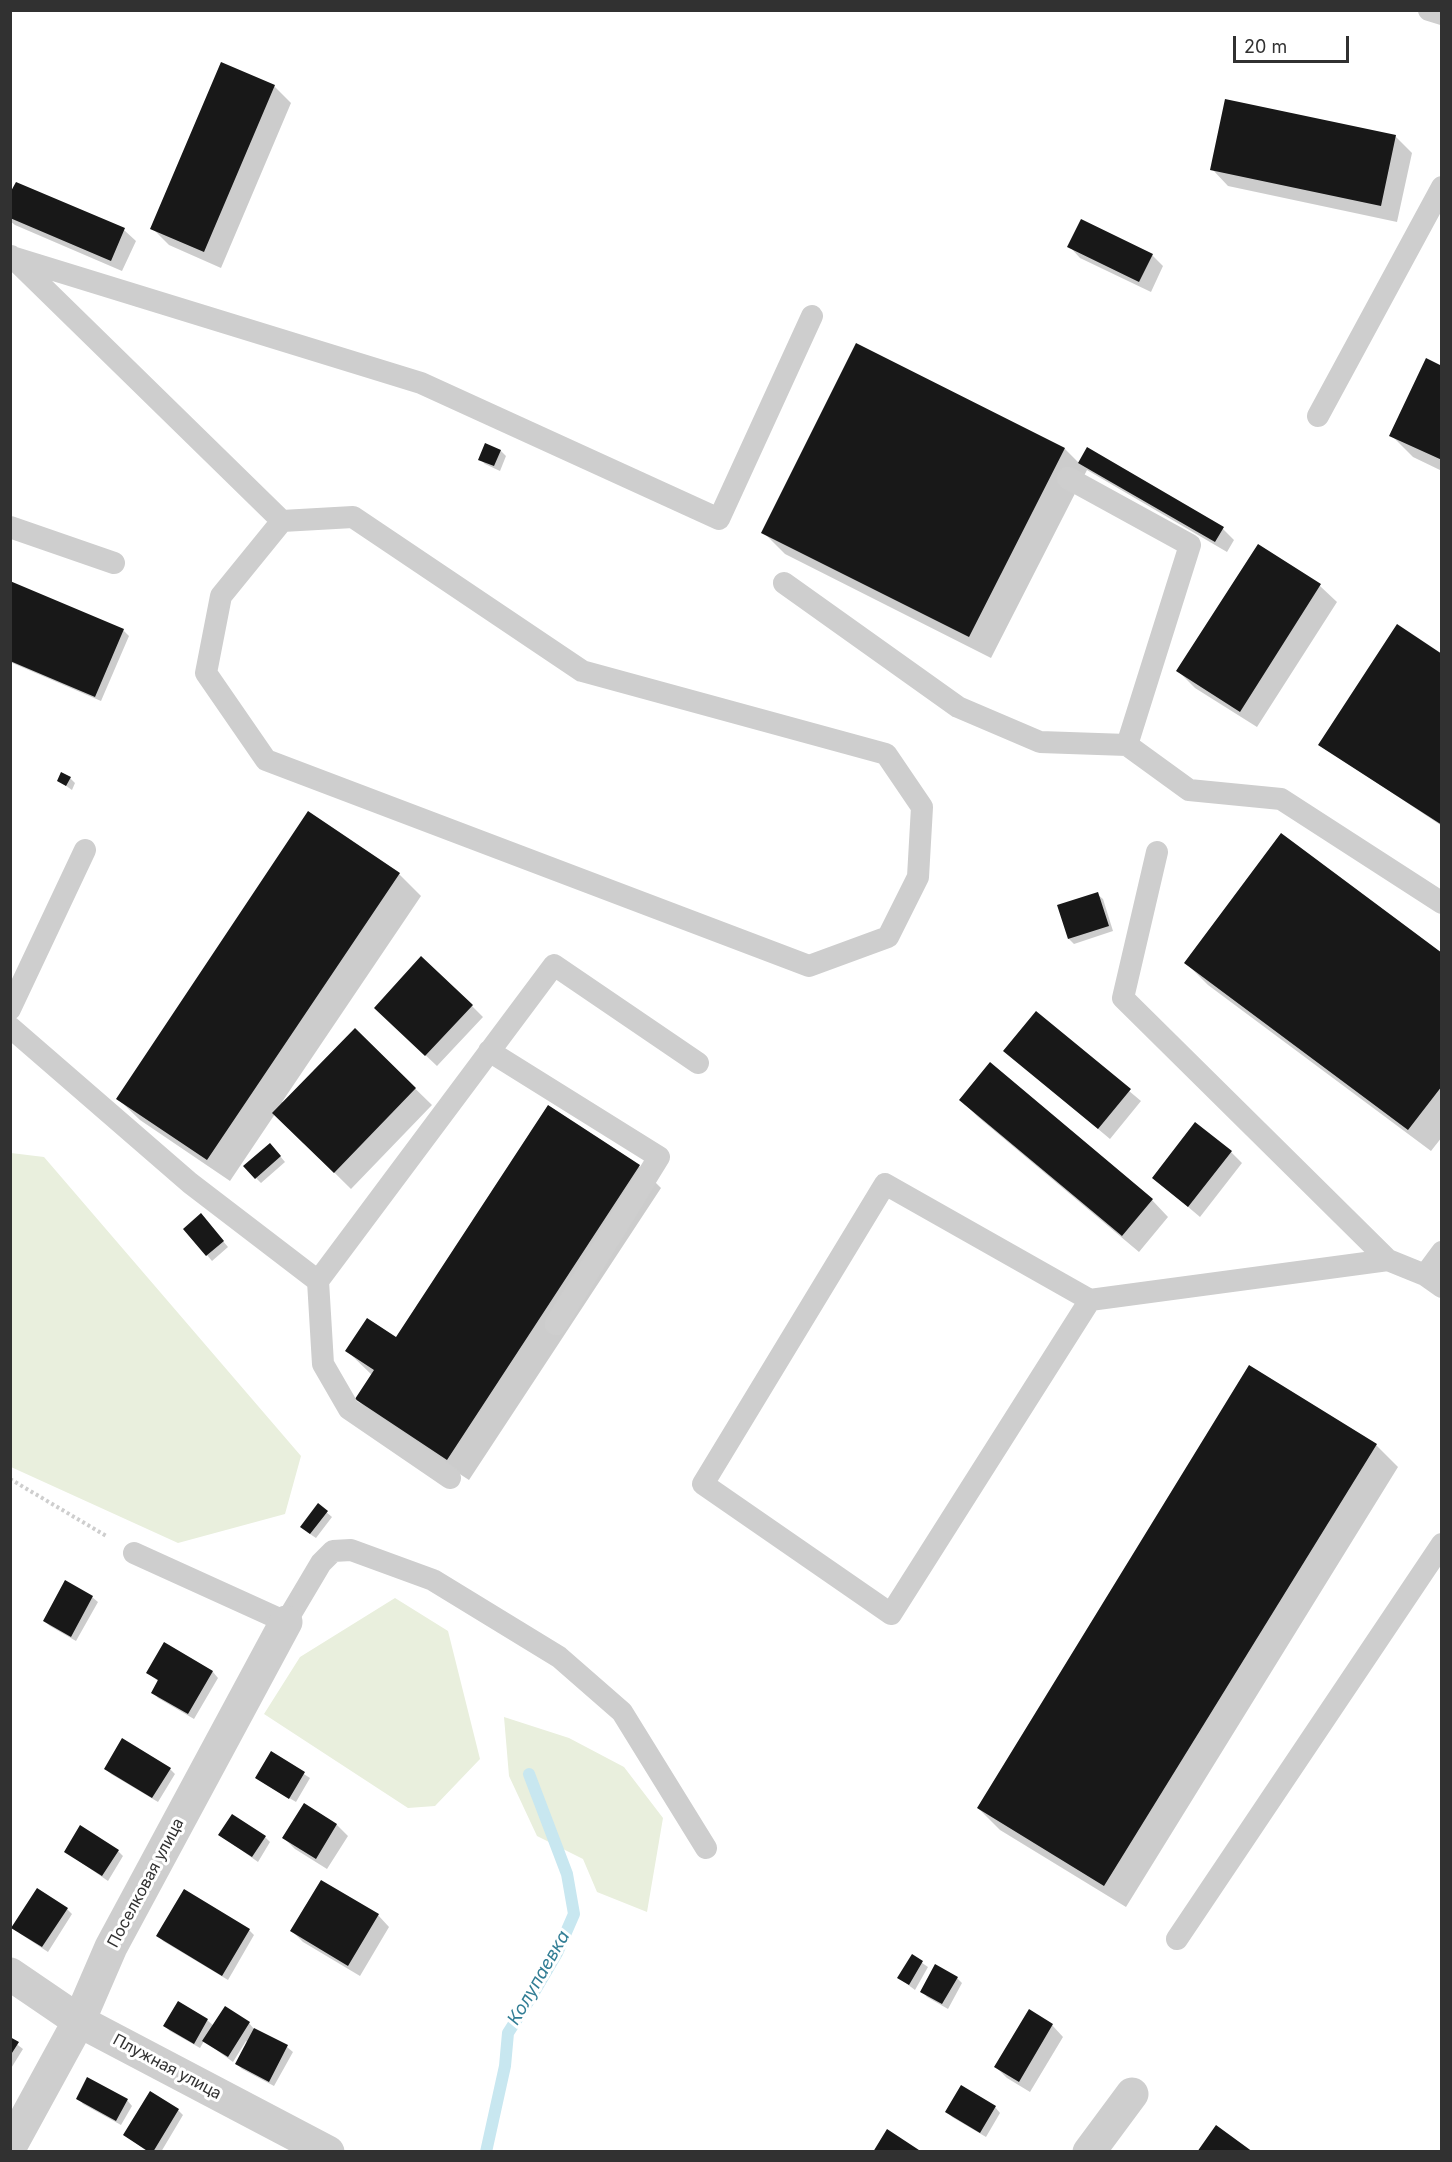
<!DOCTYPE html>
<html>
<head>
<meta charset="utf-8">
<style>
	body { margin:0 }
	#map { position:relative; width:1452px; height:2162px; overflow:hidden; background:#fff; font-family:Inter,sans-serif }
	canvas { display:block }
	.frame { position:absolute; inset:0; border:12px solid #313131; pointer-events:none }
	.scale { position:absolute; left:1233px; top:36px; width:116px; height:27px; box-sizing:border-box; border:3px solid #313131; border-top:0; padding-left:8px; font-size:18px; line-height:21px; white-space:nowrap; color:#313131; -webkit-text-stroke:4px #fff; paint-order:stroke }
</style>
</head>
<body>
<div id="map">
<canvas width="1452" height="2162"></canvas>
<div class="frame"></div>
<div class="scale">20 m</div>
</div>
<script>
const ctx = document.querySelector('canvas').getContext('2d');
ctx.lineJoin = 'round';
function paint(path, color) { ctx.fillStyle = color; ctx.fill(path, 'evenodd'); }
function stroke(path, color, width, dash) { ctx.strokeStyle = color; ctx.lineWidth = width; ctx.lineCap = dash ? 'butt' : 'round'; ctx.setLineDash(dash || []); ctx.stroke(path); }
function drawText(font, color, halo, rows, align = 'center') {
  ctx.font = font + ' Inter,sans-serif'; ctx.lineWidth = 6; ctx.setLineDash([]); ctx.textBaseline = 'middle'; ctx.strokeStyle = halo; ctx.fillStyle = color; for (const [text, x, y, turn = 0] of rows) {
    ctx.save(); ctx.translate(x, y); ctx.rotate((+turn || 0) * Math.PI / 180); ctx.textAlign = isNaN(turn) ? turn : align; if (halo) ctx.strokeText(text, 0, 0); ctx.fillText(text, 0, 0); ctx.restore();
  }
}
paint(new Path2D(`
	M11,1153L44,1157L301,1456L285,1514L178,1543L11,1467Z
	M395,1598L448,1631L480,1759L435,1806L408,1808L264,1714L300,1657Z
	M504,1717L569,1738L624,1767L663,1818L647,1912L597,1892L583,1859L537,1836L509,1776Z`), '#e9efdd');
paint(new Path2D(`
	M274,86L291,103L221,268L169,245L152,228Z
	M1395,136L1412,153L1397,222L1228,186L1212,169Z
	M16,183L124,230L136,241L122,271L15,225L10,221V197Z
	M1069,246L1152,255L1163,266L1151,292L1080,258Z
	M856,345L1065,449L1079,463L1087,449L1223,529L1234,540L1227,552L1087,470L991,658L785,554L763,532Z
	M1442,368V471L1413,457L1391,435Z
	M501,451L506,456L500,471L485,464L480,459Z
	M10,583L123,630L129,636L101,701L10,662Z
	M1320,586L1337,602L1257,727L1195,688L1178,671Z
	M1442,656V826L1320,745Z
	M70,778L75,783L72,790L59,781Z
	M399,874L421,896L282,1102L284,1103L355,1030L432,1105L351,1189L275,1114L230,1181L140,1120L118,1099Z
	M1097,894L1103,899L1113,931L1074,944L1069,939Z
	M1442,954V1137L1431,1151L1208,985L1186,963Z
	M472,1006L483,1017L437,1066L387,1019Z
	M1036,1013L1141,1101L1110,1139L1005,1051Z
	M961,1100L1152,1200L1168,1217L1139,1252L978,1117Z
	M275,1150L285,1162L261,1183L256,1178Z
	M1231,1152L1242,1163L1200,1217L1154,1178Z
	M639,1166L661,1188L469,1480L378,1421L356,1399L372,1375L347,1351L396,1339Z
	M206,1221L228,1247L212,1261L185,1229Z
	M1376,1445L1398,1467L1126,1907L1000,1830L978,1808Z
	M318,1505L332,1517L316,1538L307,1532Z
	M92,1597L98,1602L76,1641L50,1626L44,1621Z
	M165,1645L213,1672L218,1678L194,1719L158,1698L153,1692L159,1682L148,1673Z
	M271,1753L310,1778L296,1802L256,1778Z
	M106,1769H170L175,1774L158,1802L111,1774Z
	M304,1805L337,1825L348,1836L327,1869L295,1849L284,1838Z
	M220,1835L265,1837L270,1842L258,1862Z
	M118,1851L123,1856L108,1881L66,1852Z
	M67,1909L72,1914L48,1952L19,1933Z
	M378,1915L389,1927L360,1976L303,1942L292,1931Z
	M249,1930L254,1935L228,1980L163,1941L158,1935Z
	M912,1956L928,1967L915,1990L899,1978Z
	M957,1978L962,1983L948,2009L927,1997L922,1991Z
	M207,2020L214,2026L249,2023L254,2029L287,2047L293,2052L274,2086L242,2069L237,2064L248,2043L246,2041L233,2062L204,2041L200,2048L170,2031L164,2026Z
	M1052,2025L1063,2037L1030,2092L1007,2078L996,2067Z
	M10,2039L23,2049L10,2070Z
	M78,2098L127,2100L132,2106L121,2125L83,2104Z
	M995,2107L1000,2113L986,2137L952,2117L947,2111Z
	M178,2110L183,2115L161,2152H148L125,2135Z`), '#0003');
stroke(new Path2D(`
	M486,2152L505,2066L508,2033L533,1994L557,1953L574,1914L567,1874L529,1774`), '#c8e7f0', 12);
paint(new Path2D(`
	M221,62L275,85L204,252L150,229Z
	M1225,99L1396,135L1381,206L1210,170Z
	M16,182L125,228L111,261L10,218V193Z
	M1081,219L1153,254L1139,282L1067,247Z
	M856,343L1065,448L969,637L761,533Z
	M1426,358L1442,366V460L1389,436Z
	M485,443L501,450L494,466L478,460Z
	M1087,447L1224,527L1215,542L1078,463Z
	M1258,544L1321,584L1240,712L1176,671Z
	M10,581L124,629L95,697L10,661Z
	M1397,624L1442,654V825L1318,745Z
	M61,772L71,777L66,786L57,781Z
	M308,811L400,873L207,1160L116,1099Z
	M1281,833L1442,953V1086L1408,1130L1184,963Z
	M1098,892L1109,926L1068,939L1057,905Z
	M421,956L473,1005L425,1056L374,1008Z
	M1036,1011L1131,1089L1098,1129L1003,1051Z
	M355,1028L416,1088L334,1173L272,1113Z
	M990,1062L1153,1199L1122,1236L959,1100Z
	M548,1105L640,1165L447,1460L355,1399L374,1370L345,1351L367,1318L396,1337Z
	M1195,1122L1232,1151L1188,1207L1152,1178Z
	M270,1143L281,1156L255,1179L243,1166Z
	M201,1213L224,1241L206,1256L183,1229Z
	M1249,1365L1377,1444L1104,1886L977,1808Z
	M318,1503L328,1511L310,1534L300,1527Z
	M65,1580L93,1596L71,1637L43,1621Z
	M164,1642L213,1671L188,1714L151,1693L158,1680L146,1673Z
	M122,1738L171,1768L152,1798L104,1769Z
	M271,1751L305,1772L289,1799L255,1778Z
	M304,1803L337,1824L316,1859L282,1838Z
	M232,1814L266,1836L252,1857L218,1835Z
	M80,1825L119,1850L102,1876L64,1852Z
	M321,1880L379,1914L348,1966L290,1931Z
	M37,1888L68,1908L42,1947L11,1928Z
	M184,1889L250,1929L222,1976L156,1936Z
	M912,1954L923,1961L909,1985L897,1978Z
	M935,1964L958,1977L942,2004L920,1992Z
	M178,2001L208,2019L194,2044L163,2026Z
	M225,2006L250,2022L228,2057L202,2041Z
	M1029,2009L1053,2024L1019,2082L994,2067Z
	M254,2028L288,2045L269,2082L235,2064Z
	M10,2037L19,2042L10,2056Z
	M87,2077L128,2099L116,2121L76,2099Z
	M961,2085L996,2106L980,2133L945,2112Z
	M150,2091L179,2109L153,2152H149L123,2135Z
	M1216,2125L1253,2152H1197Z
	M887,2129L922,2152H873Z`), '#181818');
stroke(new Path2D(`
	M10,1479L108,1537`), '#cecece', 4, [3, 3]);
stroke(new Path2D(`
	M1429,10L1442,14
	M11,256L282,521L353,517L582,671L886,754L922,807L918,877L888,937L809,966L266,760L206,673L221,596L282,521
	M15,258L421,383L719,519L812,316
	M1318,416L1442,187
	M1068,478L1190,545L1127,745
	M10,527L114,563
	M784,583L958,707L1040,742L1127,745L1189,790L1281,799L1442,903
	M1157,852L1123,998L1388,1260L1425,1275L1442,1287
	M10,1009L85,850
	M10,1027L190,1183L318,1281
	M489,1051L659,1157L556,1324
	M1425,1275L1442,1252
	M1090,1300L891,1614L703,1484L885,1184L1090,1300L1388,1260
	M450,1478L349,1409L323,1364L318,1281L554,965L698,1063
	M134,1553L286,1622L321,1563L333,1551L351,1550L433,1580L559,1657L622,1712L706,1848
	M1177,1939L1442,1544`), '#cecece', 22);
stroke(new Path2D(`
	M10,1974L79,2021L328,2152
	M10,2147L79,2021L111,1947L286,1622
	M1089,2152L1132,2094`), '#cecece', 33);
drawText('16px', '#313131', '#fff', [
	["Поселковая улица",146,1883,-62],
	["Плужная улица",167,2067,28]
]);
drawText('italic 18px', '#337e95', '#fff', [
	["Колупаевка",539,1978,-60]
]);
</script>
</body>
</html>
